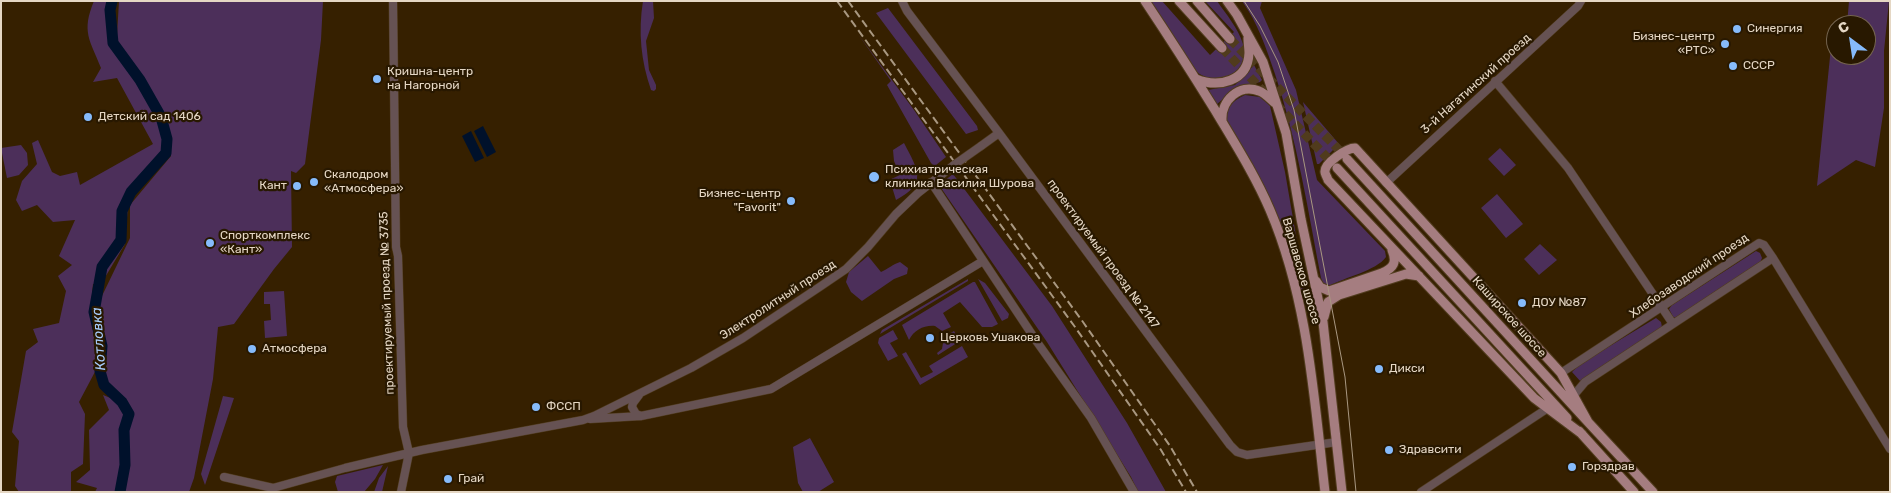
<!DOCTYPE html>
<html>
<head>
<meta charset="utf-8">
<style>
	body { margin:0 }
	#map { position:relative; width:1891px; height:493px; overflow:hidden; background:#362000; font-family:Rubik,sans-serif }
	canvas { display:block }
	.frame { position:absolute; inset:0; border:2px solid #e5d7c4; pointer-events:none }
	.north { position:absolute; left:1826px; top:15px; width:50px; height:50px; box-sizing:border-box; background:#281800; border:1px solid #74644e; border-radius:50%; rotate:329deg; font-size:14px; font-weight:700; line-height:20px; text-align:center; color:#e5d7c4 }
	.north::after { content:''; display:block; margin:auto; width:18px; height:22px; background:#86bbfb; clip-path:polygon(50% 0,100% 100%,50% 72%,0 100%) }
</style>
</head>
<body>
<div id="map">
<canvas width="1891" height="493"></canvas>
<div class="frame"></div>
<div class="north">С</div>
</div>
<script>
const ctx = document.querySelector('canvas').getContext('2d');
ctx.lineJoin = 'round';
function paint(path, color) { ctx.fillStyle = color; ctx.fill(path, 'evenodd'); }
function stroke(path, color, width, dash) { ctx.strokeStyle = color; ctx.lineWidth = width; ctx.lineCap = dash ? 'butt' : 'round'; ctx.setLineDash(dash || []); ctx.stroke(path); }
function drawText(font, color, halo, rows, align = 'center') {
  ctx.font = font + ' Rubik,sans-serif'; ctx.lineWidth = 4.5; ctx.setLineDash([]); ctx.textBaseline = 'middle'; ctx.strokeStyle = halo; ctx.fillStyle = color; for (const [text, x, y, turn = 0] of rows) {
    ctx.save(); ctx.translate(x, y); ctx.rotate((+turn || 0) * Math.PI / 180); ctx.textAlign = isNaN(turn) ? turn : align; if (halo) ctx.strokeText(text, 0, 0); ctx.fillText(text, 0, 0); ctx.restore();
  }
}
paint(new Path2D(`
	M94,1H115V31L117,35L119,1H323L321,40L305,164L296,173L291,171L292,247L274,269L234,324L218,327L213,379L194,478L189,492H95L97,488L76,482L90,470L89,430L109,410L103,395L113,399L97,368L79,402L85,414L83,464L71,472V492H19L15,486L19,441L12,432L26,351L38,342L33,329L59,323L66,291L58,276L72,265L59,256L75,220L53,222L37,205L22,211L16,200L22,181L37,164L32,143L38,140L52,172L60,176L77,172L80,185L153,144L117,78L93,82L101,68C90,40 81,32 94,1ZM170,147L171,156L130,205V238L101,298L95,340L90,315L93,284H101L125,244L128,205L133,192L146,179Z
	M643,1H653L654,18L646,41L649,70L656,85V89L654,91L651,90C641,61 638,32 643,1Z
	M1151,1H1162L1210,55L1234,32L1205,1H1217C1226,14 1238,28 1243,44C1251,72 1218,89 1197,72C1189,65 1184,52 1178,43C1170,29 1160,15 1151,1Z
	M1242,1H1262L1260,8L1296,90L1317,180L1385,251L1386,257C1376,271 1345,277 1329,286L1324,285L1321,278C1308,210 1297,140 1275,74C1266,48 1258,23 1242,1Z
	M1849,1H1889L1884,51V108L1875,167L1856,160L1817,186L1833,27L1836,28V55H1866V25H1847Z
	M888,8L977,126L978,130L966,134L876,13Z
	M858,34L914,110L946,157L936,165H933L931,163L887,85L891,81Z
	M1254,65L1262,80L1260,82L1236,88L1216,105L1208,90L1235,85Z
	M1245,95L1260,97L1270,106L1285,172L1307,300H1302L1286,245L1226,123C1225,108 1232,101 1245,95Z
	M1303,102L1339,144L1319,164H1317Z
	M904,143C918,170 928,183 896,200L892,187H890L887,181L900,175L894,161L893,150Z
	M21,145L27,153L28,165L19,175L7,178L1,148Z
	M1500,148L1516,165L1504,176L1488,159Z
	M953,174L1052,306L1127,423L1166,492H1138L1131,477L1047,342L939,185Z
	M1497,194L1523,224L1506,238L1481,208Z
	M1540,244L1557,260L1539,275L1524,259Z
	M1756,251L1760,253L1762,258L1759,265L1676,318L1673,317L1669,309L1672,305Z
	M868,256L881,272C888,269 893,264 900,262L908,268L907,274L894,279L862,301L851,292L846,282L849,272Z
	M968,279V281L880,334L882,330Z
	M978,279L985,283L1009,314L1008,318L1002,321Z
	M973,282H975L998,324L992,327H982L960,302L943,313L951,327L942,331L935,326C924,325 914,330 909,340L902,325Z
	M284,291L287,336L265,338L264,321L271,320L270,304H264V292Z
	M1656,318L1661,322L1662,327L1581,382L1572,372L1580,364Z
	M893,330L898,339L890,343L898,356L888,361L878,343L879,338Z
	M954,331L960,341L938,355L937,353L942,349L944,337Z
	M962,346L968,357L920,385L902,354L906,352L921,378L933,372L929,366Z
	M223,396L234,398L205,485L201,474Z
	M810,438L834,482L818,492H803L798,483L793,447Z
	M383,465L375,479L364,492H338L335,482L337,476Z
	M388,466L382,492H374L379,478Z`), '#4c2f5a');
paint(new Path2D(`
	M483,126L496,152L487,157L474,131Z
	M471,131L484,158L475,162L462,136Z`), '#00112b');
stroke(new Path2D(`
	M112,1L110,10L113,43L140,80L161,117L167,139L166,153L131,192L122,211L121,240L102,267L94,312L102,346L100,371L104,385L122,402L129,414L124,430L125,465L120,492`), '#00112b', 11);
stroke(new Path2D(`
	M1230,39L1347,158
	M1222,48L1267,95
	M1276,104L1336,167`), '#503b1d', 9, [9, 4.5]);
const minor = new Path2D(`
	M393,1L396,247L398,256L403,427L409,453L401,492
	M902,1L907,11L999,133L1230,445L1237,452L1247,455L1337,442
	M1495,81L1568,168L1673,324
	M981,146L999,133
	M931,182L1037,342L1091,418L1134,492
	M1386,183L1578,6L1581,1
	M1561,373L1759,243L1764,245L1773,258L1890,449
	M639,395L633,403L632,407L636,414L641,416
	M1574,395L1585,382L1773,258
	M590,419L641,416L771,389L983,261
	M224,477L273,488L345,468L422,450L583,420L594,416L691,368L743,338L821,286L846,269L868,247L896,214L918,193L954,165
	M1421,492L1548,408`);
const major = new Path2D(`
	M1145,1C1169,37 1192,73 1215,110C1234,142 1255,175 1270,210C1308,299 1314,397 1325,492
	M1179,1L1222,48
	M1197,1L1230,39
	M1227,1L1237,15L1263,62L1286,133L1301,219L1323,322L1342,492
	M1196,79C1218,88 1248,82 1249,53C1249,48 1248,43 1248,38
	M1222,120C1221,101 1239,83 1259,91C1265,93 1270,99 1275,103
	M1347,159L1588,422L1653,492
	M1337,168L1567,418
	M1316,281L1320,287L1329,291L1382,273C1394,268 1397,262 1392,250
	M1324,317L1328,302L1339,295L1406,274L1419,276
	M1579,431L1634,492
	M1582,434L1534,398L1328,180C1328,179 1325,174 1325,172C1324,163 1347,148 1355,148L1561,373L1588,422`);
stroke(minor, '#523d1f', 9);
stroke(major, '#523d1f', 11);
stroke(minor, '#665253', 8);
stroke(major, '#a57d80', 9);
stroke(new Path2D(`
	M1244,1L1260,26L1278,62L1294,110L1345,377L1356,492`), '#a99881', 1);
stroke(new Path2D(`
	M837,1L1075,327L1161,450L1186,492
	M848,1L1083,322L1170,446L1197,492`), '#a99881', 2, [8, 4]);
const minorBridge = new Path2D(`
	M954,165L981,146`);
stroke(minorBridge, '#523d1f', 9, []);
stroke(minorBridge, '#665253', 8);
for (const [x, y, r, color] of [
	[1737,29,5,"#86bbfb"],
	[1725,44,5,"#86bbfb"],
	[1733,66,5,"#86bbfb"],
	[377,79,5,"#86bbfb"],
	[88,117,5,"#86bbfb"],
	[874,177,6,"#86bbfb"],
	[314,182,5,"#86bbfb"],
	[297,186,5,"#86bbfb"],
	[791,201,5,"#86bbfb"],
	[210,243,5,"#86bbfb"],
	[1522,303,5,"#86bbfb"],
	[930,338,5,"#86bbfb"],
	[252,349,5,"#86bbfb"],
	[1379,369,5,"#86bbfb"],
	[536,407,5,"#86bbfb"],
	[1389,450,5,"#86bbfb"],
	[1572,467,5,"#86bbfb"],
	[448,479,5,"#86bbfb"]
]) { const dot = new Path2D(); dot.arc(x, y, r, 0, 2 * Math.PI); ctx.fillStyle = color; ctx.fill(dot); stroke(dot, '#281800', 2); }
drawText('12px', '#e5d7c4', '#281800', [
	["Синергия",1747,29],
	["Бизнес-центр",1715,37,"right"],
	["«РТС»",1715,51,"right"],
	["СССР",1743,66],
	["Кришна-центр",387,72],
	["на Нагорной",387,86],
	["Детский сад 1406",98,117],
	["Психиатрическая",885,170],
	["клиника Василия Шурова",885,184],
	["Скалодром",324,175],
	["«Атмосфера»",324,189],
	["Кант",287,186,"right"],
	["Бизнес-центр",781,194,"right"],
	["\"Favorit\"",781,208,"right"],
	["Спорткомплекс",220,236],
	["«Кант»",220,250],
	["ДОУ №87",1532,303],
	["Церковь Ушакова",940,338],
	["Атмосфера",262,349],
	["Дикси",1389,369],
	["ФССП",546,407],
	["Здравсити",1399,450],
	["Горздрав",1582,467],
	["Грай",458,479]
], 'left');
drawText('12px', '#e5d7c4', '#281800', [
	["3-й Нагатинский проезд",1476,84,-42],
	["проектируемый проезд № 2147",1103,254,54],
	["Варшавское шоссе",1301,271,74],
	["Хлебозаводский проезд",1689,276,-34],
	["Электролитный проезд",778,300,-33],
	["проектируемый проезд № 3735",387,303,-92],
	["Каширское шоссе",1509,317,48]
]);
drawText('italic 14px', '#a7cdfc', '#281800', [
	["Котловка",99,339,-94]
]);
</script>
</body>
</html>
